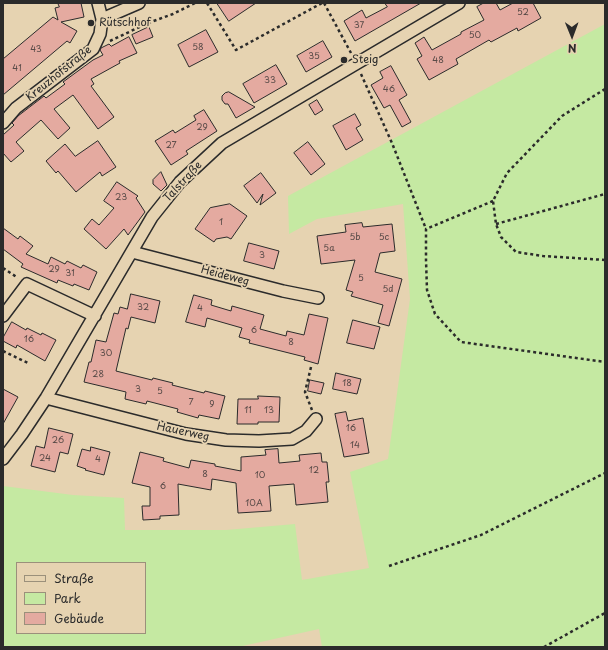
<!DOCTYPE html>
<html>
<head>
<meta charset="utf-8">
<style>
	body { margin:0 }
	#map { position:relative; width:608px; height:650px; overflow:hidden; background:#e6d3b1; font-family:"Playpen Sans",sans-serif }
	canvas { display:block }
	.frame { position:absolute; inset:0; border:4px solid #2b2b2b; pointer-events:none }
	.legend { position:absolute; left:16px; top:562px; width:130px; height:72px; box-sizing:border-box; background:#e6d3b1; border:1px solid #9b907b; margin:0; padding:5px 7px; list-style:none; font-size:12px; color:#2b2b2b }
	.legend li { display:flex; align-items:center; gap:8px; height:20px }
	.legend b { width:20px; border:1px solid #9b907b }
	.north { position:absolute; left:552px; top:16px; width:40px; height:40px; -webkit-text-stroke:3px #e6d3b1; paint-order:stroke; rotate:179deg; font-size:11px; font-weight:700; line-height:16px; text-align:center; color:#2b2b2b }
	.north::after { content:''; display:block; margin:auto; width:14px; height:18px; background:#2b2b2b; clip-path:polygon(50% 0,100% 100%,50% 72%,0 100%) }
</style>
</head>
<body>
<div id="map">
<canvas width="608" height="650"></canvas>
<div class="frame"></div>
<ul class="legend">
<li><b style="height:5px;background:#e6d3b1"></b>Straße</li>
<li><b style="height:11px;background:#c5e9a2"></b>Park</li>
<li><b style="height:11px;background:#e4aaa0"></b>Gebäude</li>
</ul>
<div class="north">N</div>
</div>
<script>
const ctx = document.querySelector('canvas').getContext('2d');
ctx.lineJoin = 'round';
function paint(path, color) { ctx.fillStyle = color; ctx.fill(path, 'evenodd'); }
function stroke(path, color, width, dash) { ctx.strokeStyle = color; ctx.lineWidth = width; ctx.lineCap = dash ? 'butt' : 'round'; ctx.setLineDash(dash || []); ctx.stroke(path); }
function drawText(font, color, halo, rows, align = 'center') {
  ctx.font = font + ' "Playpen Sans",sans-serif'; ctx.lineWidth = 3.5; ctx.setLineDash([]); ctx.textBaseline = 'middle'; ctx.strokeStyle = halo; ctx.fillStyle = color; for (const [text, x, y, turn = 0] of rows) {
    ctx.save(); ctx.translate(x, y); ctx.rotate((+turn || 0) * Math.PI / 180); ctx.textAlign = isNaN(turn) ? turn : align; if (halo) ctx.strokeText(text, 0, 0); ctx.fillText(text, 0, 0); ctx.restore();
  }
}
paint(new Path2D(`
	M605,24V647H322L319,629L238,647H3V486L73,495L124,498L125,530H226L295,524L302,580L369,568L350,472L388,459L410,299L403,204L317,219L289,234L288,196ZM17,563H145V633H17Z`), '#c5e9a2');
const building = new Path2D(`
	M58,3H81L84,17L61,22L77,31L70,43L67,41L3,95V59L53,17L58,20L55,8L59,7Z
	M217,3H256L229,21Z
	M385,3H421L355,41L344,21L362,10L366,18L387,7Z
	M484,3H496L500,10L513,3H533L541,18L518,31L517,28L491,42L489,40L456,59L458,64L429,80L417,59L422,56L415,43L424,37L432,50L461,34V32L484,20L477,7Z
	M149,27L153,37L136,44L132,35Z
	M206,30L218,52L189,67L178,45Z
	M129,37L137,53L119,61L120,63L91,79L94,84L91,86L114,117L98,129L73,95L54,109L70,128L58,139L41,120L16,142L24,151L11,162L3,153V135L14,125L12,123L18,116L44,96L46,98L65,84L63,82L93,60L103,55L100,50L101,48L109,44L111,46Z
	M323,41L332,57L306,72L297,56Z
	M276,65L287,84L254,103L243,84Z
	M391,66L407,95L399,100L411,122L402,127L390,105L384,108L371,85L383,78L380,72Z
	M229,92L255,107L236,118L228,104H225L222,100V96L225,93Z
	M317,100L323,110L315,115L309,105Z
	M204,110L217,131L186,151L188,154L171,165L155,141L173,130L175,133L196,120L194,116Z
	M355,114L361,125L356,128L363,140L346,150L333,126Z
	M98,141L116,167L102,176L100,172L76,192L58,171L56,173L46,161L65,144L75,156Z
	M308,142L325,164L311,175L294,153Z
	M161,172L167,185L161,191L153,184V180Z
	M261,173L276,193L260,205L263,194L257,203L244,186Z
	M117,182L138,196L136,198L145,212L128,235L124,229L106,249L84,229L92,219L99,225L114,208L104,201Z
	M230,204L247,216L231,239L227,237L216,239L214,242L195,229L210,208Z
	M362,223L363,227L392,224L395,251L380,253L375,272L402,279L389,326L378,323L383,305L351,296L353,292L346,290L355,260L321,264L317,236L346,232L345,225Z
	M3,228L18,239L20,236L33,246L26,254L48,264L51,257L65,264L67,261L81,268L83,265L97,272L89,290L74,284L73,286L58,280L57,283L21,267L23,264L3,249Z
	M249,243L279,251L274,269L244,261Z
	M131,294L160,301L155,323L131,317L128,329L126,328L116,371L152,380L153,378L173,383L172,385L204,393L205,391L225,396L219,419L199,415L198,418L177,412L178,409L147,401L146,404L125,399L126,392L84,382L89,362H91L96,340L106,342L114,313L118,314L120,307L127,309Z
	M194,295L212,300L211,305L231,311L232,306L264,315L260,329L286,336L287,331L304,335L309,314L328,318L318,364L304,360L305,357L249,343L250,340L239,337L242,328L207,318L205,327L186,322Z
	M353,320L380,327L374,349L347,343Z
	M12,322L26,330L27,328L41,335L42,333L56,340L45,361L17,345L16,348L3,341V338Z
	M336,373L361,379L357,394L333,389Z
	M310,380L324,383L321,394L308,391Z
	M3,389L18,397L3,424Z
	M258,396L280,397L279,422H258V424H237L238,399H258Z
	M346,412L348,421L363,418L369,453L344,457L335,414Z
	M49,428L73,434L68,454L60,452L55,472L31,466L36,446L44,448Z
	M91,447L110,452L104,475L85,470L86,469L77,466L82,449L90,451Z
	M278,449L279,463L300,461L299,455L321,453L322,462H327L329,482H326L328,502L296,505L294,484L269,486L271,511L238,513L236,483L212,479L211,490L178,484L179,515L160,516V519L143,520L142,506H150V487L132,483L140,452L164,458L163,461L189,468L191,460L215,464V466L241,471V457L266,455L265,450Z`);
paint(building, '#e4aaa0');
stroke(building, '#2b2b2b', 1);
const street = new Path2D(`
	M102,19L139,3
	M3,123L16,108L93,49L100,34L102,19L98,3
	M132,252L283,291L318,298
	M3,316L27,284L95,316
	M46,398L186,434L226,440L259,441L292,439L306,431L316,419
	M3,459L22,434L46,398L152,217L180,182L222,143L459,3`);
stroke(street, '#2b2b2b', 14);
stroke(new Path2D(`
	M207,3L236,50L322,3
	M324,3L351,53
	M110,41L148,23L173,14L195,3
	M361,74L392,143L426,229
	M605,89L562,116L507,173L493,201L496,224L501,237L516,252L543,256L605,260
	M493,201L426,229V260L427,290L435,314L461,342L605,362
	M496,224L605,194
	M3,268L18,278
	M3,351L30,364
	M311,367L305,392L312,410
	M389,566L481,535L605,473
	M544,647L605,613`), '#2b2b2b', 2.5, [3, 3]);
stroke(street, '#e6d3b1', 11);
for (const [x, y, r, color] of [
	[91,23,4,"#2b2b2b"],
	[344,60,4,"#2b2b2b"]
]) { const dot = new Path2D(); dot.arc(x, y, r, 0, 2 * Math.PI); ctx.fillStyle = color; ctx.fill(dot); stroke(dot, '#e6d3b1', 1.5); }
drawText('9px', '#594b48', null, [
	["52",523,13],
	["37",359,26],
	["50",475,36],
	["58",198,48],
	["43",36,50],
	["35",314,57],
	["48",438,61],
	["41",17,69],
	["33",270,81],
	["46",389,90],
	["29",202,128],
	["27",171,146],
	["23",121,198],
	["1",221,223],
	["5b",355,238],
	["5c",384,238],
	["5a",329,249],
	["3",262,256],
	["29",54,270],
	["31",70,274],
	["5",361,279],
	["5d",388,290],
	["32",143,308],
	["4",200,309],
	["6",254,331],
	["16",29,340],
	["8",291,343],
	["30",106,354],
	["28",98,375],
	["18",347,384],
	["3",138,390],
	["5",160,392],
	["7",191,403],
	["9",212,405],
	["11",248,411],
	["13",269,411],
	["16",351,429],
	["26",58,441],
	["14",355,446],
	["24",45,459],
	["4",98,460],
	["12",314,471],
	["8",205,475],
	["10",260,476],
	["6",163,487],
	["10A",254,504]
]);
drawText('11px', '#2b2b2b', '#e6d3b1', [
	["Rütschhof",99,23],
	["Steig",352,60]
], 'left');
drawText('11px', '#2b2b2b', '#e6d3b1', [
	["Kreuzhofstraße",59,74,-39],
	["Talstraße",183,182,-47],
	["Heideweg",225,276,15],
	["Hauerweg",183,432,12]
]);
</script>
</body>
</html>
